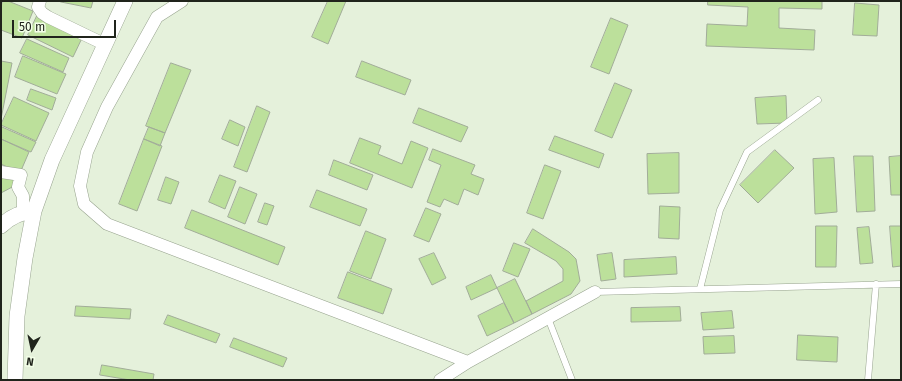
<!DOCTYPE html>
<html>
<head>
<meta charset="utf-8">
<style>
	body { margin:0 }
	#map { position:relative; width:902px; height:381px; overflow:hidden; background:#e5f1db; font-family:"Fira Sans",sans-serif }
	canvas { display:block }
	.frame { position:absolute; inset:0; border:2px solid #20241c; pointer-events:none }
	.north { position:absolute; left:12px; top:329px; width:40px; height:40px; -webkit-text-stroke:3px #f3ffe8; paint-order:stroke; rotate:189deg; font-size:11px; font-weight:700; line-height:16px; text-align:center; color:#20241c }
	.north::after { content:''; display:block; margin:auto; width:14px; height:18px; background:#20241c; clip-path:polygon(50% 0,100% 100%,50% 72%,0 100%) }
	.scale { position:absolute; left:12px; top:20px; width:104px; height:18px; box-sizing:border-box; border:2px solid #20241c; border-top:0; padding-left:5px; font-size:12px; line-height:14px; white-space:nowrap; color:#20241c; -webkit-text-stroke:3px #f3ffe8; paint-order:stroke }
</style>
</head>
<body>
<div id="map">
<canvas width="902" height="381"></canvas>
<div class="frame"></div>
<div class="north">N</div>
<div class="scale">50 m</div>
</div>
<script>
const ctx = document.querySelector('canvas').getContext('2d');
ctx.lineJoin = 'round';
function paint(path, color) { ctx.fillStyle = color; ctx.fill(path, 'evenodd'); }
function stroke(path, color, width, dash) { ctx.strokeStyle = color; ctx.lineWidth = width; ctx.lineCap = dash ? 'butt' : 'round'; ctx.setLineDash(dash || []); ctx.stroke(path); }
const building = new Path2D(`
	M3,1H8L33,11L22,38L1,30V7Z
	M62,1H93L91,8L61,2Z
	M328,1H346L328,44L312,37Z
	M708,1H822V9L779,8V28L815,30L814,50L706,46L707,24L747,26L748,7L708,5Z
	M855,3L879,5L877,36L853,35Z
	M38,14L83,36L73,57L28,35Z
	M611,18L628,25L609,74L591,67Z
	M27,39L69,58L63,72L20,53Z
	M23,56L66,74L57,94L15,77Z
	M1,61L12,63L1,119Z
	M362,61L411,80L405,95L356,77Z
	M171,63L191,70L165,133L146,126Z
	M615,83L632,90L612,138L595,131Z
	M31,89L56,98L52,110L27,100Z
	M786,96L787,123L757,124L755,98Z
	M14,97L49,113L36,141L1,125Z
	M257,106L270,112L247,172L234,167Z
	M419,108L468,127L461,142L413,123Z
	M230,120L245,127L238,146L222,139Z
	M2,127L36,142L31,152L1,139V128Z
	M149,127L165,133L160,146L144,139Z
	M555,136L604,154L599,168L549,150Z
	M360,138L381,146L378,154L402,164L411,141L428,148L412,188L350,163Z
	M1,139L29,152L20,173L1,164Z
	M144,139L162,146L137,211L119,204Z
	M433,149L475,165L471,174L484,179L478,195L464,189L458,205L444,199L440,207L427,202L441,165L429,160Z
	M775,150L794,168L758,203L740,185Z
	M679,153V193L648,194L647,154Z
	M854,156H873L875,211L857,212Z
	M901,156V195H891L889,157Z
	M834,158L837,212L815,214L813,159Z
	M334,160L373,175L367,190L329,175Z
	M545,165L561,171L543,219L527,213Z
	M1,174L17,176L14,186L1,193Z
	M220,175L236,181L225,209L209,202Z
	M166,177L179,182L171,204L158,200Z
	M240,187L257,194L245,224L228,217Z
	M317,190L367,209L360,226L310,207Z
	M265,203L274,206L267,225L258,222Z
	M660,206L680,207L679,239L659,238Z
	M426,208L441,214L429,242L414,236Z
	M192,210L285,247L278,265L185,228Z
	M816,226H837L836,267H816Z
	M890,226H901V266L893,267Z
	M869,227L873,263L860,264L857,228Z
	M533,229L569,252L576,259L580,281L571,294L532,314L526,301L563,281V269L556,261L525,243Z
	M366,231L386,239L371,279L350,271Z
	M514,243L530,249L518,277L503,271Z
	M434,253L446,278L432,285L419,259Z
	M612,253L616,279L601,281L597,255Z
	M676,257L677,274L624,277V260Z
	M348,272L392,289L383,314L338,298Z
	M491,275L497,288L471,300L466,287Z
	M515,279L532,314L514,323L497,288Z
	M504,303L514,323L487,336L478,316Z
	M76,306L131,309L130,319L75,316Z
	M680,307L681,321L631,322V308Z
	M732,311L734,328L703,330L701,313Z
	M168,315L220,334L216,343L164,324Z
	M798,335L838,337L837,362L797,360Z
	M734,336L735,353L704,354L703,337Z
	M234,338L287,358L283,367L230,347Z
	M102,365L154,374L153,380H130L100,375Z`);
paint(building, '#bce09b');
stroke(building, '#a1ac98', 1);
const service = new Path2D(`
	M700,289L720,210L747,152L818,100
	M595,292L901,284
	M548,318L572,380
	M868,380L876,284`);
const minor = new Path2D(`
	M40,1L38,7L42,13L48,17L104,44
	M182,1L157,17L107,107L87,152L80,186L84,204L107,224L468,362
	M1,172L21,175L18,187L23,196V212
	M440,380L468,362L595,292`);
const tertiary = new Path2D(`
	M1,226C10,217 22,212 34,211
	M15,380L17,316L25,258L34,211L52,160L125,1`);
stroke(service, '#97a38e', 7);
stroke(minor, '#97a38e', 13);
stroke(tertiary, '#97a38e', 16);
stroke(service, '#fff', 6);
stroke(minor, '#fff', 12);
stroke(tertiary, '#fff', 15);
</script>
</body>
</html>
